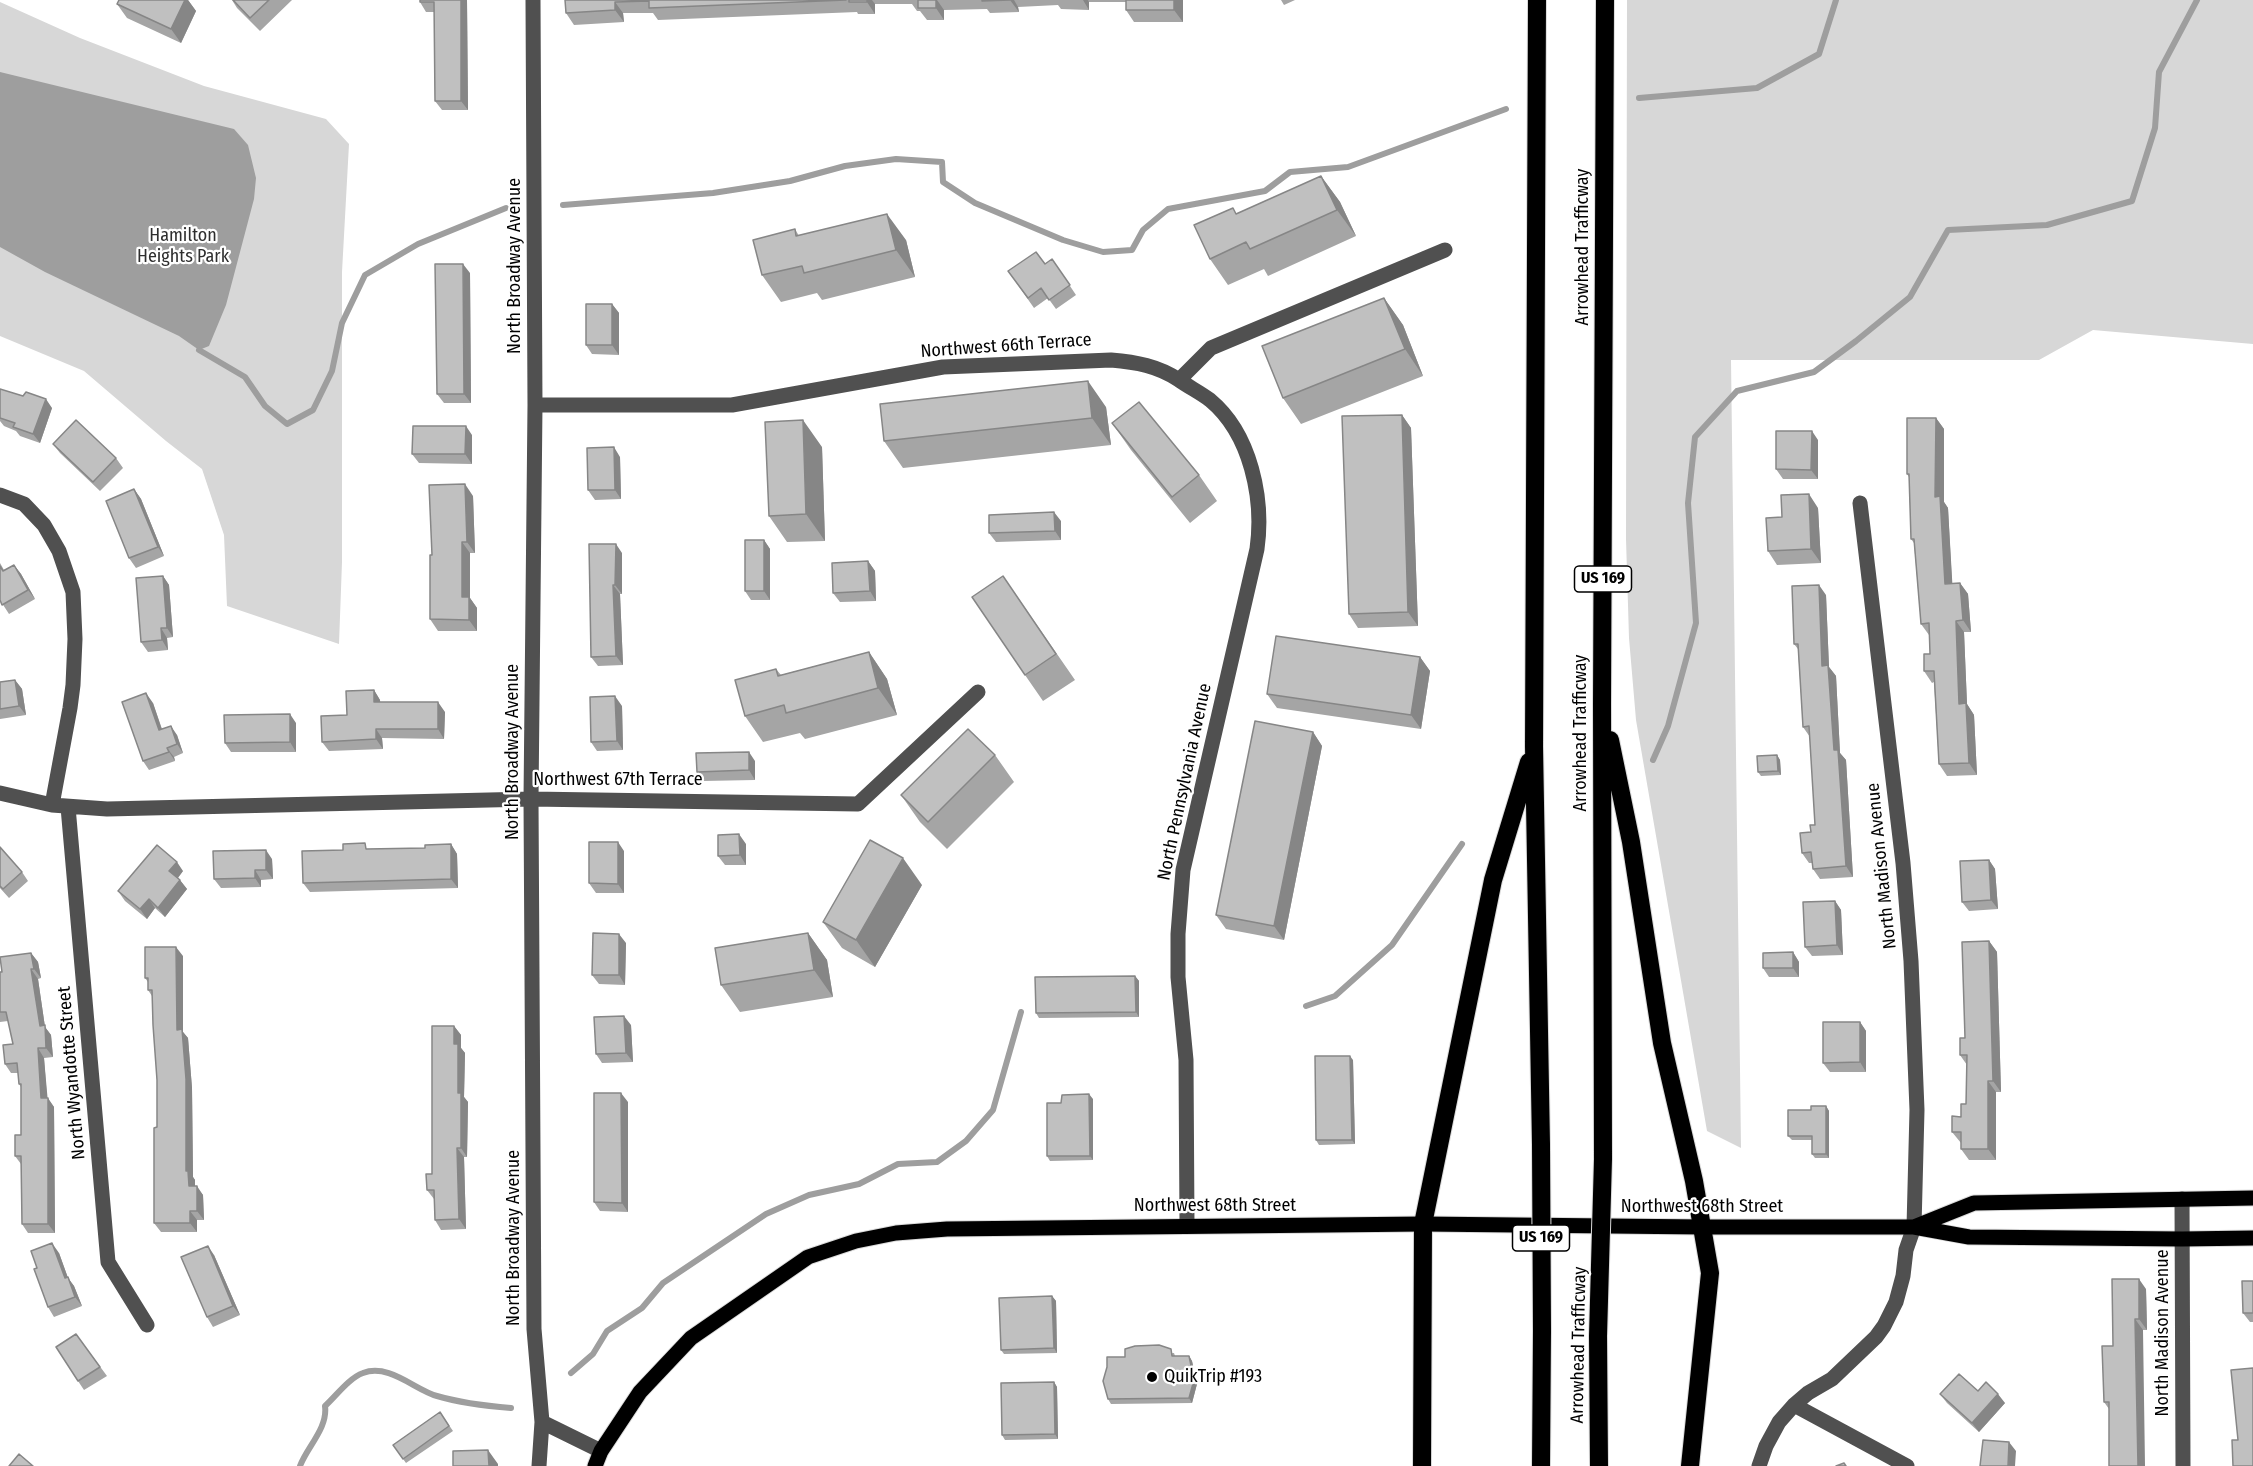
<!DOCTYPE html>
<html>
<head>
<meta charset="utf-8">
<style>
	body { margin:0 }
	canvas { display:block; background:#fff }
</style>
</head>
<body>
<canvas width="2253" height="1466"></canvas>
<script>
const ctx = document.querySelector('canvas').getContext('2d');
ctx.lineJoin = 'round';
function paint(path, color) { ctx.fillStyle = color; ctx.fill(path, 'evenodd'); }
function stroke(path, color, width, dash) { ctx.strokeStyle = color; ctx.lineWidth = width; ctx.lineCap = dash ? 'butt' : 'round'; ctx.setLineDash(dash || []); ctx.stroke(path); }
function drawText(font, color, halo, rows, align = 'center') {
  ctx.font = font + ' "Fira Sans Condensed",sans-serif'; ctx.lineWidth = 4.5; ctx.setLineDash([]); ctx.textBaseline = 'middle'; ctx.strokeStyle = halo; ctx.fillStyle = color; for (const [text, x, y, turn = 0] of rows) {
    ctx.save(); ctx.translate(x, y); ctx.rotate((+turn || 0) * Math.PI / 180); ctx.textAlign = isNaN(turn) ? turn : align; if (halo) ctx.strokeText(text, 0, 0); ctx.fillText(text, 0, 0); ctx.restore();
  }
}
paint(new Path2D(`
	M1627,0H2253V344L2093,330L2039,360H1731L1741,1148L1707,1131L1636,720L1629,638L1626,539Z
	M0,2L80,38L204,86L326,119L349,144L342,272V562L339,644L227,606L224,535L202,469L166,441L84,371L0,336Z`), '#d7d7d7');
paint(new Path2D(`
	M0,72L234,129L248,145L256,178L254,199L226,305L209,346L199,350L179,336L45,272L0,247Z`), '#9e9e9e');
stroke(new Path2D(`
	M1639,98L1757,88L1819,54L1836,0
	M563,205L713,193L790,181L845,166L896,159L942,162L943,182L975,203L1063,240L1103,252L1132,250L1143,230L1168,209L1265,191L1290,172L1348,167L1506,109
	M199,350L245,377L265,406L287,424L313,410L332,371L342,323L365,275L418,244L506,208
	M1653,760L1668,726L1696,623L1688,503L1695,437L1737,391L1814,372L1856,341L1910,297L1948,230L2047,225L2132,201L2155,128L2159,72L2197,0
	M1306,1006L1335,996L1392,945L1462,844
	M571,1373L593,1354L607,1331L642,1308L663,1283L766,1214L809,1195L859,1184L898,1164L937,1162L966,1141L993,1110L1021,1012
	M300,1466C307,1447 328,1428 325,1406C336,1396 349,1378 363,1373C389,1363 415,1390 437,1396C461,1403 486,1406 511,1408`), '#9e9e9e', 6);
const major = new Path2D(`
	M1914,1227L1974,1203L2253,1198
	M595,1466L601,1451L640,1392L691,1338L808,1257L856,1241L896,1233L947,1229L1423,1224L1703,1227H1914L1969,1237L2182,1239L2253,1238`);
const highway = new Path2D(`
	M1537,0L1534,746L1541,1145
	M1610,740L1631,842L1662,1043L1694,1181L1710,1273L1690,1466
	M1603,1159L1602,703L1605,0
	M1598,1336L1599,1466
	M1422,1466L1423,1224L1493,880L1529,762
	M1541,1466L1542,1331`);
stroke(major, '#dbdbdb', 17);
stroke(highway, '#dbdbdb', 20);
stroke(new Path2D(`
	M533,0L535,405L531,799L534,1329L542,1422L539,1466
	M1179,380C1189,387 1201,393 1210,400C1251,434 1264,499 1257,549L1183,870L1178,934V977L1186,1060L1187,1225
	M535,405H732L943,367L1111,360C1136,362 1158,366 1179,380L1211,348L1445,250
	M0,495L24,504L44,525L59,551L73,592L75,639L73,685L70,708L52,805
	M0,793L52,805L107,809L531,799L858,804L978,692
	M68,807L108,1262L147,1325
	M2182,1199L2183,1466
	M1794,1405L1907,1466
	M542,1422L601,1451
	M1759,1466L1766,1446L1779,1422L1794,1405L1808,1393L1832,1379L1876,1337L1884,1326L1896,1302L1903,1276L1906,1250L1914,1227L1917,1110L1911,961L1903,863L1860,503`), '#505050', 15);
stroke(major, '#000', 15);
stroke(highway, '#000', 18);
const highwayBridge = new Path2D(`
	M1541,1145L1542,1331
	M1598,1336L1603,1159`);
stroke(highwayBridge, '#dbdbdb', 20, []);
stroke(highwayBridge, '#000', 18);
paint(new Path2D(`
	M119,0H188L196,11L181,43L127,18L117,4Z
	M232,0H292L260,31L237,8Z
	M420,0H467L468,110H442L435,101L434,12H426L420,2Z
	M565,0H1183V22H1134L1126,10V2H1089V10L1061,9L1058,5L1018,7L1019,12L990,13L987,9L944,10V20H927L920,11H917L912,4H875V14H858L857,12L658,20L653,13H623L624,22L574,25L566,13Z
	M1281,0H1295L1284,5Z
	M1321,176L1340,202L1356,236L1268,276L1264,269L1228,285L1210,259L1237,214Z
	M795,229L799,236L906,240L915,277L822,300L817,293L781,302L762,275Z
	M1052,259L1076,295L1056,309L1048,298L1034,308L1008,271L1045,264Z
	M470,273L471,403H444L437,394Z
	M1384,298L1403,325L1423,376L1301,424L1283,398Z
	M612,304L619,313V355L592,354L586,345Z
	M0,389L52,408L40,443L20,436L16,431L4,426L0,421Z
	M1106,407L1111,445L903,468L884,441Z
	M1402,415L1411,428L1418,626L1358,628L1349,614Z
	M1936,418L1944,429V502L1948,508L1952,583H1960L1968,594L1971,632H1964L1967,704L1974,715L1977,775L1947,776L1939,764L1934,682L1932,683L1924,671L1930,654V635H1929L1921,624L1914,543L1911,539L1909,477L1907,474Z
	M1112,423L1199,475L1217,501L1190,523L1131,450Z
	M472,435V464L419,463L412,454Z
	M1818,440V479H1783L1776,469Z
	M53,444L116,458L123,468L100,491L60,453Z
	M822,447L825,541L787,542L769,516Z
	M620,457L621,499L595,500L588,490Z
	M134,489L141,499L164,556L136,568L129,558Z
	M473,496L475,553H470V598L477,608V631H438L430,619L432,555Z
	M1818,508L1821,563L1777,565L1768,551L1782,517Z
	M1061,521V540L996,542L989,533Z
	M764,540L770,549V600H751L745,591Z
	M622,553V594H620L623,665L598,666L591,657Z
	M868,561L875,571L876,601L840,602L833,593Z
	M0,563L4,570L14,565L21,574L35,599L9,614L0,600Z
	M163,576L169,585L173,637L167,638L168,650L148,652L141,642Z
	M1003,576L1075,680L1043,701L1025,675Z
	M1826,595L1829,667L1836,676L1840,753L1846,760L1853,877L1820,879L1813,869L1812,863H1809L1802,853L1815,825L1810,737L1803,727L1798,649L1794,644Z
	M869,652L887,679L897,715L805,739L800,733L763,742L745,716L776,669L781,675Z
	M1420,657L1430,671L1421,729L1277,708L1267,694Z
	M15,680L22,689L26,715L0,719V682Z
	M374,690L380,700V702L445,712L444,739L382,738L383,749L329,751L322,742L347,715Z
	M153,703L162,729L177,735L183,753L174,757L175,761L149,770L143,761Z
	M622,706L623,750L597,751L591,742Z
	M296,723V752H231L225,743Z
	M1313,732L1322,746L1284,940L1226,929L1216,915Z
	M995,755L1014,782L947,849L920,822L901,795Z
	M1777,755L1780,760L1781,775L1761,776L1758,772Z
	M755,761V780L703,781L697,772Z
	M451,844L457,854L458,888L310,892L303,883L369,849L425,848Z
	M746,844V865H725L718,856Z
	M0,847L22,872L28,881L9,898L0,888Z
	M624,851V893H596L589,883Z
	M272,859L273,879L261,880V887L221,888L214,879Z
	M1989,860L1995,869L1998,909L1969,911L1962,902Z
	M183,871L178,878L187,889L165,917L155,908L147,919L125,901L118,891Z
	M922,885L875,967L842,948L823,922Z
	M1835,901L1841,910L1843,955L1812,956L1805,947Z
	M808,933L827,960L833,997L740,1012L721,985Z
	M1989,941L1997,952L2001,1092H1996V1160H1969L1961,1149V1143L1952,1132L1961,1117L1966,1104L1967,1065L1960,1055L1965,1038Z
	M626,943L625,985L599,984L592,975Z
	M1793,952L1799,962V977H1769L1763,968Z
	M31,953L38,962L41,978L38,979L45,1027L51,1035L53,1057L44,1058L47,1098L54,1107L55,1233H28L22,1224L21,1164L15,1156L21,1135V1087L19,1084L18,1073H11L5,1064L13,1044L8,1021L0,1022V972H2Z
	M183,956V1032L188,1038L192,1088L193,1177L195,1180V1186L203,1195L204,1220H197V1232H161L154,1223L157,1127V1080L152,996L148,990V982L145,978Z
	M1135,976L1139,981V1017L1039,1018L1036,1013Z
	M1860,1022L1866,1031V1072H1830L1823,1063Z
	M631,1025L633,1062L602,1063L596,1054Z
	M454,1026L461,1035V1048L465,1053L464,1097L468,1102L467,1157H464L466,1229L441,1230L435,1220L434,1199L427,1190L432,1174Z
	M1353,1060L1355,1144L1319,1145L1316,1140Z
	M1093,1099V1160L1050,1161L1047,1156L1061,1103Z
	M628,1102V1212L600,1211L594,1202Z
	M1826,1106L1829,1111V1158H1815L1812,1154V1140H1792L1788,1136L1811,1110Z
	M59,1253L68,1278L74,1286L82,1306L54,1317L48,1307L37,1268Z
	M214,1255L240,1315L213,1327L207,1317Z
	M2253,1281V1322H2250L2243,1313Z
	M2146,1289L2147,1330H2143L2109,1409L2104,1402Z
	M1052,1296L1056,1301L1057,1353L1004,1354L1001,1350Z
	M76,1334L107,1376L84,1390L78,1381Z
	M1174,1353L1175,1356H1189L1192,1361L1197,1384L1192,1403L1111,1404L1108,1399L1125,1357Z
	M1054,1382L1057,1387L1058,1439L1005,1440L1002,1435Z
	M1978,1391L2005,1403L1979,1432L1947,1403L1940,1394Z
	M440,1412L453,1431L406,1463L393,1445Z`), '#a5a5a5');
paint(new Path2D(`
	M185,0H188L196,11L181,43L171,29Z
	M461,0H467L468,110L461,101Z
	M867,0H872L875,4V14L867,2Z
	M936,0H937L944,10V20L936,8Z
	M1010,0H1014L1018,7L1019,12Z
	M1083,0H1088L1089,2V10Z
	M1174,0H1183V22L1174,10Z
	M615,2L623,13L624,22L615,10Z
	M1321,176L1340,202L1356,236L1337,210Z
	M887,214L906,240L915,277L896,250Z
	M463,264L470,273L471,403L464,394Z
	M1384,298L1403,325L1423,376L1405,349Z
	M612,304L619,313V355L612,345Z
	M1088,381L1106,407L1111,445L1092,418Z
	M46,399L52,408L40,443L33,434Z
	M1402,415L1411,428L1418,626L1408,612Z
	M1936,418L1944,429V502L1948,508L1953,595L1945,584L1935,497Z
	M803,420L822,447L825,541L806,514Z
	M466,426L472,435V464L465,454Z
	M1812,431L1818,440V479L1811,470Z
	M614,447L620,457L621,499L615,490Z
	M465,484L473,496L475,553L467,542Z
	M134,489L141,499L164,556L158,547Z
	M1809,494L1818,508L1821,563L1811,549Z
	M1054,512L1061,521V540L1055,531Z
	M764,540L770,549V600L764,591Z
	M462,542L470,553V598L477,608V631L469,620L462,597Z
	M616,544L622,553V594L615,585Z
	M868,561L875,571L876,601L870,591Z
	M14,565L21,574L35,599L28,590Z
	M163,576L169,585L173,637L167,628Z
	M1960,583L1968,594L1971,632L1963,620Z
	M613,585L620,594L623,665L616,656Z
	M1819,585L1826,595L1829,667L1836,676L1840,753L1846,760L1853,877L1846,866L1834,750L1822,666Z
	M1956,621L1964,632L1967,704L1974,715L1977,775L1969,763L1959,704Z
	M161,628L167,638L168,650L162,640Z
	M869,652L887,679L897,715L878,688Z
	M1420,657L1430,671L1421,729L1411,715Z
	M15,680L22,689L26,715L19,706Z
	M374,690L380,700L381,711L374,702Z
	M146,693L153,703L165,739L159,730Z
	M615,696L622,706L623,750L617,741Z
	M438,702L445,712L444,739L438,729Z
	M290,714L296,723V752L290,742Z
	M171,726L177,735L183,753L177,744Z
	M376,729L382,738L383,749L376,739Z
	M1313,732L1322,746L1284,940L1274,926Z
	M167,748L174,757L175,761L169,752Z
	M749,752L755,761V780L749,770Z
	M1777,755L1780,760L1781,775L1778,771Z
	M739,834L746,844V865L740,855Z
	M618,842L624,851V893L618,884Z
	M451,844L457,854L458,888L451,879Z
	M266,850L272,859L273,879L266,870Z
	M903,858L922,885L875,967L856,940Z
	M1989,860L1995,869L1998,909L1991,900Z
	M177,862L183,871L176,880L169,871Z
	M255,870L261,880V887L255,878Z
	M180,880L187,889L165,917L158,908Z
	M149,899L155,908L147,919L140,909Z
	M1835,901L1841,910L1843,955L1837,945Z
	M808,933L827,960L833,997L814,970Z
	M619,934L626,943L625,985L619,975Z
	M1989,941L1997,952L2001,1092L1993,1081Z
	M176,947L183,956V1032L188,1038L192,1088L193,1177L195,1180V1195L189,1186L186,1171L177,1030Z
	M1793,952L1799,962V977L1793,968Z
	M31,953L38,962L41,978L34,969Z
	M31,969L38,979L45,1027L51,1035L53,1057L46,1048L40,1026Z
	M1135,976L1139,981V1017L1136,1012Z
	M624,1016L631,1025L633,1062L626,1053Z
	M1860,1022L1866,1031V1072L1860,1062Z
	M454,1026L461,1035V1048L465,1053L464,1097L468,1102L467,1157L461,1148L454,1044Z
	M38,1048L44,1058L48,1103V1098L54,1107L55,1233L48,1224L41,1098Z
	M1350,1056L1353,1060L1355,1144L1352,1140Z
	M1988,1081L1996,1092V1160L1988,1149Z
	M621,1093L628,1102V1212L622,1203Z
	M1089,1094L1093,1099V1160L1090,1156Z
	M1826,1106L1829,1111V1158L1826,1154Z
	M457,1148L464,1157L466,1229L459,1219Z
	M197,1186L203,1195L204,1220L197,1211Z
	M190,1211L197,1220V1232L190,1223Z
	M52,1243L59,1253L68,1278L74,1286L82,1306L75,1297L65,1278Z
	M208,1246L214,1255L240,1315L233,1306Z
	M2139,1279L2146,1289L2147,1330L2139,1319Z
	M1052,1296L1056,1301L1057,1353L1054,1348Z
	M2135,1319L2143,1330L2145,1466H2138Z
	M1189,1356L1192,1361L1197,1384L1192,1403L1189,1398Z
	M1054,1382L1057,1387L1058,1439L1055,1434Z
	M1998,1394L2005,1403L1979,1432L1972,1423Z
	M2009,1442L2016,1451L2015,1466H2008Z
	M488,1450L498,1464V1466H489Z`), '#868686');
const building = new Path2D(`
	M119,0H185L171,29L117,4Z
	M233,0H269L250,18Z
	M420,0H461V101H435L434,2H420Z
	M565,0H846L649,8V1L615,2V10L566,13Z
	M849,0H867V2H849Z
	M918,0H936V8H918Z
	M982,0H1010L982,1Z
	M1126,0H1174V10H1126Z
	M1321,176L1337,210L1250,249L1246,242L1210,259L1194,225L1233,208L1236,214Z
	M887,214L896,250L804,273L802,266L762,275L753,240L795,229L796,236Z
	M1036,252L1045,264L1052,259L1070,285L1049,300L1041,288L1028,298L1008,271Z
	M435,264H463L464,394H437Z
	M1384,298L1405,349L1283,398L1262,346Z
	M586,304H612V345H586Z
	M1088,381L1092,418L884,441L880,404Z
	M0,389L23,396L26,392L46,399L33,434L13,427L15,423L0,418Z
	M1139,402L1199,475L1172,497L1112,423Z
	M1402,415L1408,612L1349,614L1342,416Z
	M1907,418H1936L1935,497L1940,496L1945,584L1960,583L1963,620L1956,621L1959,704L1966,703L1969,763L1939,764L1934,671H1924V654H1930L1929,623L1921,624L1914,539H1911L1909,474H1907Z
	M76,420L116,458L93,482L53,444Z
	M803,420L806,514L769,516L765,422Z
	M413,426H466L465,454H412Z
	M1776,431H1812L1811,470L1776,469Z
	M614,447L615,490H588L587,448Z
	M465,484L467,542H462V597H469V620L430,619V555H432L429,485Z
	M134,489L158,547L129,558L106,501Z
	M1809,494L1811,549L1768,551L1766,518L1782,517L1781,495Z
	M1054,512L1055,531L989,533V515Z
	M745,540H764V591H745Z
	M589,544H616L615,585H613L616,656L591,657Z
	M868,561L870,591L833,593L832,563Z
	M14,565L28,590L2,605L0,600V566L3,571Z
	M163,576L167,628H161L162,640L141,642L136,578Z
	M1003,576L1056,654L1025,675L972,597Z
	M1819,585L1822,666L1828,665L1834,750H1838L1846,866L1813,869L1811,852L1802,853L1800,833L1811,832L1810,825H1815L1809,726L1803,727L1798,644H1794L1792,586Z
	M1276,636L1420,657L1411,715L1267,694Z
	M869,652L878,688L786,713L784,705L745,716L735,680L776,669L778,676Z
	M15,680L19,706L0,709V682Z
	M374,690V702H438V729H376V739L322,742L321,716L347,715L346,691Z
	M146,693L159,730L171,726L177,744L167,748L169,752L143,761L122,702Z
	M615,696L617,741L591,742L590,697Z
	M290,714V742L225,743L224,715Z
	M1255,721L1313,732L1274,926L1216,915Z
	M968,729L995,755L928,822L901,795Z
	M749,752V770L697,772L696,753Z
	M1777,755L1778,771L1758,772L1757,756Z
	M739,834L740,855L718,856V835Z
	M870,840L903,858L856,940L823,922Z
	M589,842H618V884L589,883Z
	M365,843L366,849L425,848V845L451,844V879L303,883L302,851L343,850V844Z
	M157,845L177,862L169,871L180,880L158,908L149,899L140,909L118,891Z
	M0,847L22,872L3,889L0,886Z
	M266,850V870H255V878L214,879L213,851Z
	M1989,860L1991,900L1962,902L1960,861Z
	M1835,901L1837,945L1805,947L1803,902Z
	M593,933L619,934V975H592Z
	M808,933L814,970L721,985L715,948Z
	M1989,941L1993,1081H1988V1149H1961V1132H1952V1116L1961,1117V1104H1966L1967,1055H1960V1038H1965L1962,942Z
	M145,947H176L177,1030L182,1029L186,1079V1171H188L189,1186H197V1211H190V1223H154V1128L157,1127V1080L153,1025L152,990H148V978H145Z
	M1793,952V968H1763V953Z
	M31,953L34,969H31L40,1026L45,1025L46,1048H38L41,1098H48V1224H22L21,1156H15V1135H21V1084H19L17,1063L5,1064L3,1045L13,1044L6,1012H0V972H2L0,957Z
	M1135,976L1136,1012L1036,1013L1035,977Z
	M624,1016L626,1053L596,1054L594,1017Z
	M1823,1022H1860V1062L1823,1063Z
	M432,1026H454V1044H458V1093H461V1148H457L459,1219L435,1220L434,1190H427L426,1174H432Z
	M1315,1056H1350L1352,1140H1316Z
	M594,1093H621L622,1203L594,1202Z
	M1089,1094L1090,1156H1047V1103H1061L1062,1095Z
	M1811,1106H1826V1154H1812V1136H1788V1110H1811Z
	M52,1243L65,1278L68,1277L75,1297L48,1307L34,1269L37,1268L31,1251Z
	M208,1246L233,1306L207,1317L181,1257Z
	M2112,1279H2139V1319H2135L2138,1466H2109V1402H2104L2102,1346H2113Z
	M2242,1281H2253V1313H2243Z
	M1052,1296L1054,1348L1001,1350L999,1298Z
	M76,1334L100,1367L78,1381L56,1347Z
	M1159,1345L1171,1349L1172,1356H1189L1194,1380L1189,1398L1108,1399L1103,1381L1107,1367V1357H1125V1349L1135,1346Z
	M2253,1368V1466H2233L2232,1440H2238L2231,1370Z
	M1959,1374L1978,1391L1986,1382L1998,1394L1972,1423L1940,1394Z
	M1054,1382L1055,1434L1002,1435L1001,1383Z
	M440,1412L449,1426L403,1459L393,1445Z
	M1983,1440L2009,1442L2008,1466H1980Z
	M488,1450L489,1466H453V1451Z
	M19,1454L33,1466H9Z
	M1844,1463L1846,1466H1836Z`);
paint(building, '#c0c0c0');
stroke(building, '#868686', 1.5);
for (const [x, y, r, color] of [
	[1152,1377,6,"#000"]
]) { const dot = new Path2D(); dot.arc(x, y, r, 0, 2 * Math.PI); ctx.fillStyle = color; ctx.fill(dot); stroke(dot, '#fff', 2); }
for (const [x, y, w] of [
	[1603,579,57],
	[1541,1238,57]
]) { const box = new Path2D(); box.roundRect(x - w / 2, y - 13, w, 26, 4.5); ctx.fillStyle = '#fff'; ctx.fill(box); stroke(box, '#000', 1.5); }
drawText('bold 16px', '#000', null, [
	["US 169",1603,579],
	["US 169",1541,1238]
]);
drawText('18px', '#2e2e2e', '#fff', [
	["Hamilton",183,236],
	["Heights Park",183,257]
]);
drawText('18px', '#000', '#fff', [
	["Arrowhead Trafficway",1583,247,-90],
	["North Broadway Avenue",515,266,-90],
	["Northwest 66th Terrace",1006,346,-4],
	["Arrowhead Trafficway",1581,733,-90],
	["North Broadway Avenue",513,752,-90],
	["Northwest 67th Terrace",618,780],
	["North Pennsylvania Avenue",1185,782,-78],
	["North Madison Avenue",1882,866,-96],
	["North Wyandotte Street",72,1073,-95],
	["Northwest 68th Street",1215,1206],
	["Northwest 68th Street",1702,1207],
	["North Broadway Avenue",514,1238,-90],
	["North Madison Avenue",2163,1333,-90],
	["Arrowhead Trafficway",1579,1345,-89]
]);
drawText('18px', '#000', '#fff', [
	["QuikTrip #193",1164,1377]
], 'left');
</script>
</body>
</html>
